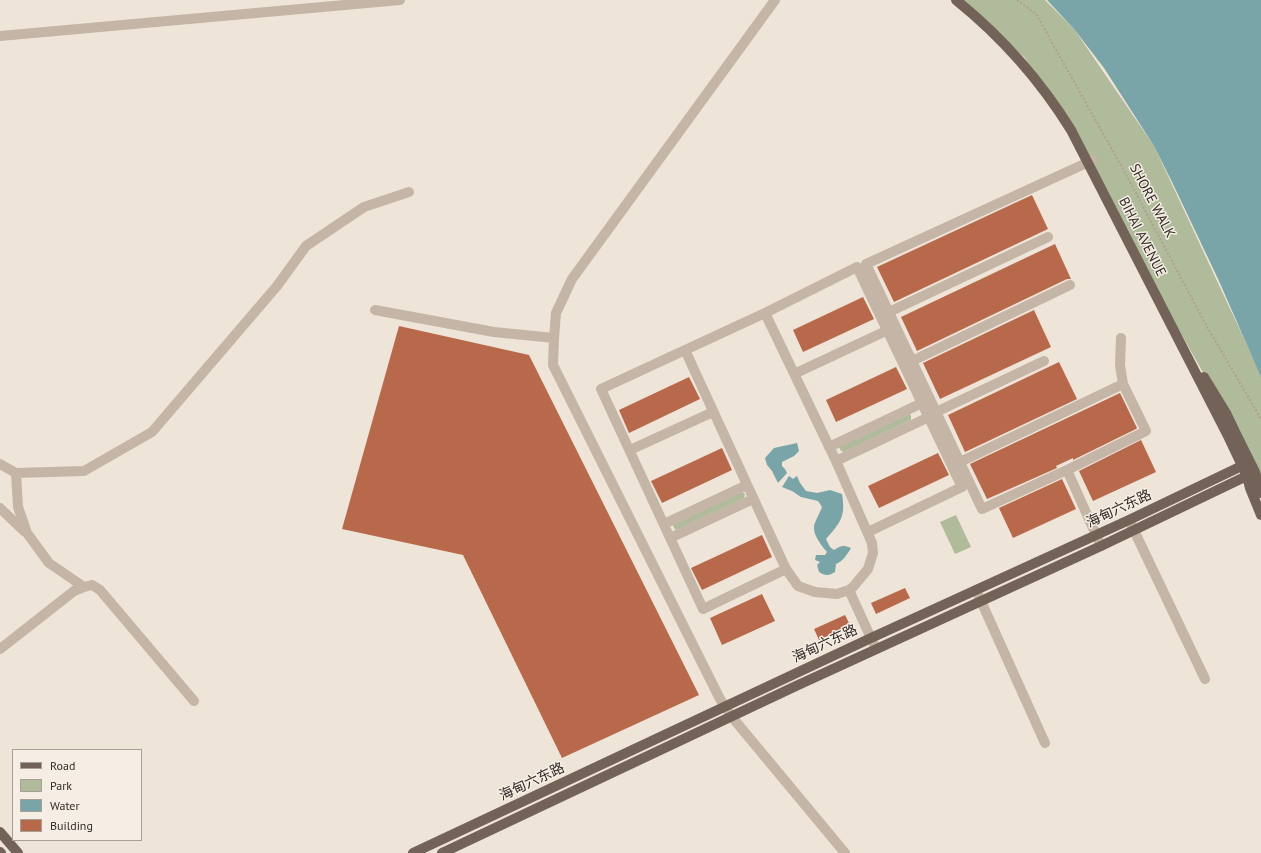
<!DOCTYPE html>
<html>
<head>
<meta charset="utf-8">
<style>
	body { margin:0 }
	#map { position:relative; width:1261px; height:853px; overflow:hidden; background:#eee4d8; font-family:"PT Sans",sans-serif }
	canvas { display:block }
	.legend { position:absolute; left:12px; top:749px; width:130px; height:92px; box-sizing:border-box; background:#f6eee4; border:1px solid #a7a098; margin:0; padding:5px 7px; list-style:none; font-size:12px; color:#312a26 }
	.legend li { display:flex; align-items:center; gap:8px; height:20px }
	.legend b { width:20px; border:1px solid #a7a098 }
</style>
</head>
<body>
<div id="map">
<canvas width="1261" height="853"></canvas>
<ul class="legend">
<li><b style="height:5px;background:#726258"></b>Road</li>
<li><b style="height:11px;background:#afbb9a"></b>Park</li>
<li><b style="height:11px;background:#7aa5a8"></b>Water</li>
<li><b style="height:11px;background:#b9694b"></b>Building</li>
</ul>
</div>
<script>
const ctx = document.querySelector('canvas').getContext('2d');
ctx.lineJoin = 'round';
function paint(path, color) { ctx.fillStyle = color; ctx.fill(path, 'evenodd'); }
function stroke(path, color, width, dash) { ctx.strokeStyle = color; ctx.lineWidth = width; ctx.lineCap = dash ? 'butt' : 'round'; ctx.setLineDash(dash || []); ctx.stroke(path); }
function drawText(font, color, halo, rows, align = 'center') {
  ctx.font = font + ' "PT Sans","Noto Sans SC",sans-serif'; ctx.lineWidth = 3; ctx.setLineDash([]); ctx.textBaseline = 'middle'; ctx.strokeStyle = halo; ctx.fillStyle = color; for (const [text, x, y, turn = 0] of rows) {
    ctx.save(); ctx.translate(x, y); ctx.rotate((+turn || 0) * Math.PI / 180); ctx.textAlign = isNaN(turn) ? turn : align; if (halo) ctx.strokeText(text, 0, 0); ctx.fillText(text, 0, 0); ctx.restore();
  }
}
paint(new Path2D(`
	M962,0H1045L1074,29L1154,146L1261,375V489L1226,413L1025,58Z
	M910,414L911,416V420L844,452L841,451L839,447Z
	M742,492L745,494L744,498L676,530L674,528L673,525Z
	M956,515L971,547L955,554L940,522Z`), '#afbb9a');
paint(new Path2D(`
	M1047,0H1261V377L1219,281L1173,184L1154,146L1104,68L1074,29Z
	M797,443L799,451L794,456L782,462V466L785,469L787,473L778,483L772,471L767,465L765,458L774,448Z
	M789,476L793,479L797,476L800,483L806,491L817,493L830,490L842,494C846,517 840,523 826,539L830,547L834,550C841,545 844,545 851,548C847,555 843,561 836,564L835,572C829,576 825,576 819,572L817,565L820,562L815,560L816,555H825L827,552C821,545 813,535 814,526C815,521 820,513 822,507L818,501L801,497L792,491L782,487Z`), '#7aa5a8');
paint(new Path2D(`
	M1032,195L1048,229L894,302L877,267Z
	M1055,244L1071,279H1067L917,351L901,317Z
	M863,297L874,319L803,352L793,330Z
	M1034,310L1051,347L940,399L923,363Z
	M399,326L529,355L699,695L562,758L463,555L342,529Z
	M1059,362L1077,399L965,452L948,415Z
	M896,367L907,389L836,422L826,400Z
	M689,377L700,399L629,433L619,410Z
	M1120,393L1137,428L1136,429L1073,460V458L1056,466L1057,468L987,499L970,464Z
	M1141,440L1156,472L1093,501L1079,471Z
	M722,448L732,470L662,503L651,481Z
	M938,453L949,475L879,508L868,486Z
	M1062,479L1076,509L1013,538L999,508Z
	M762,535L772,557L702,590L691,568Z
	M905,588L910,598L876,614L871,603Z
	M762,594L775,621L722,645L710,618Z
	M845,615L850,625L819,640L814,629Z`), '#b9694b');
stroke(new Path2D(`
	M1017,0L1036,14L1123,169L1206,325L1261,419`), '#b09f90', 2, [2, 2]);
stroke(new Path2D(`
	M775,0L572,279L556,313L554,338L553,365L720,699L732,717L845,853
	M0,36L400,0
	M375,310L494,332L554,338
	M889,312L1048,237
	M685,350L786,569L798,586L815,592L837,594L849,590L853,587L868,569L873,553L872,543L836,461L765,313
	M912,361L1070,285
	M794,374L888,330
	M936,412L1044,361
	M829,447L922,403
	M630,450L713,412
	M836,461L929,417
	M960,462L1123,384
	M0,464L16,473L84,471L152,432L277,286L306,246L364,207L409,192
	M1067,470L982,509L866,264L1093,160
	M16,473L18,507L27,533L49,563L84,587
	M0,508L25,532
	M1129,520L1205,679
	M664,524L747,485
	M670,538L753,499
	M1101,546L1067,470L1146,431L1123,384L1120,365L1121,338
	M786,569L703,609L601,389L765,313L857,267L962,487L868,532
	M849,590L876,649
	M976,590L1045,743
	M0,649L74,591L84,587L92,585L100,590L194,701`), '#c4b5a6', 10);
stroke(new Path2D(`
	M956,0C1002,37 1040,80 1071,130L1229,438L1247,476L1250,488L1261,515
	M1204,377L1226,413L1236,434L1255,472L1261,493
	M0,832L18,853
	M0,852L1,853
	M413,853L871,638L1129,520L1250,462
	M442,853L796,686L1101,546L1255,472`), '#726258', 10);
drawText('14px', '#312a26', '#f6eee4', [
	["SHORE WALK",1152,201,62],
	["BIHAI AVENUE",1142,237,63],
	["海甸六东路",1119,509,-25],
	["海甸六东路",825,644,-25],
	["海甸六东路",532,782,-25]
]);
</script>
</body>
</html>
